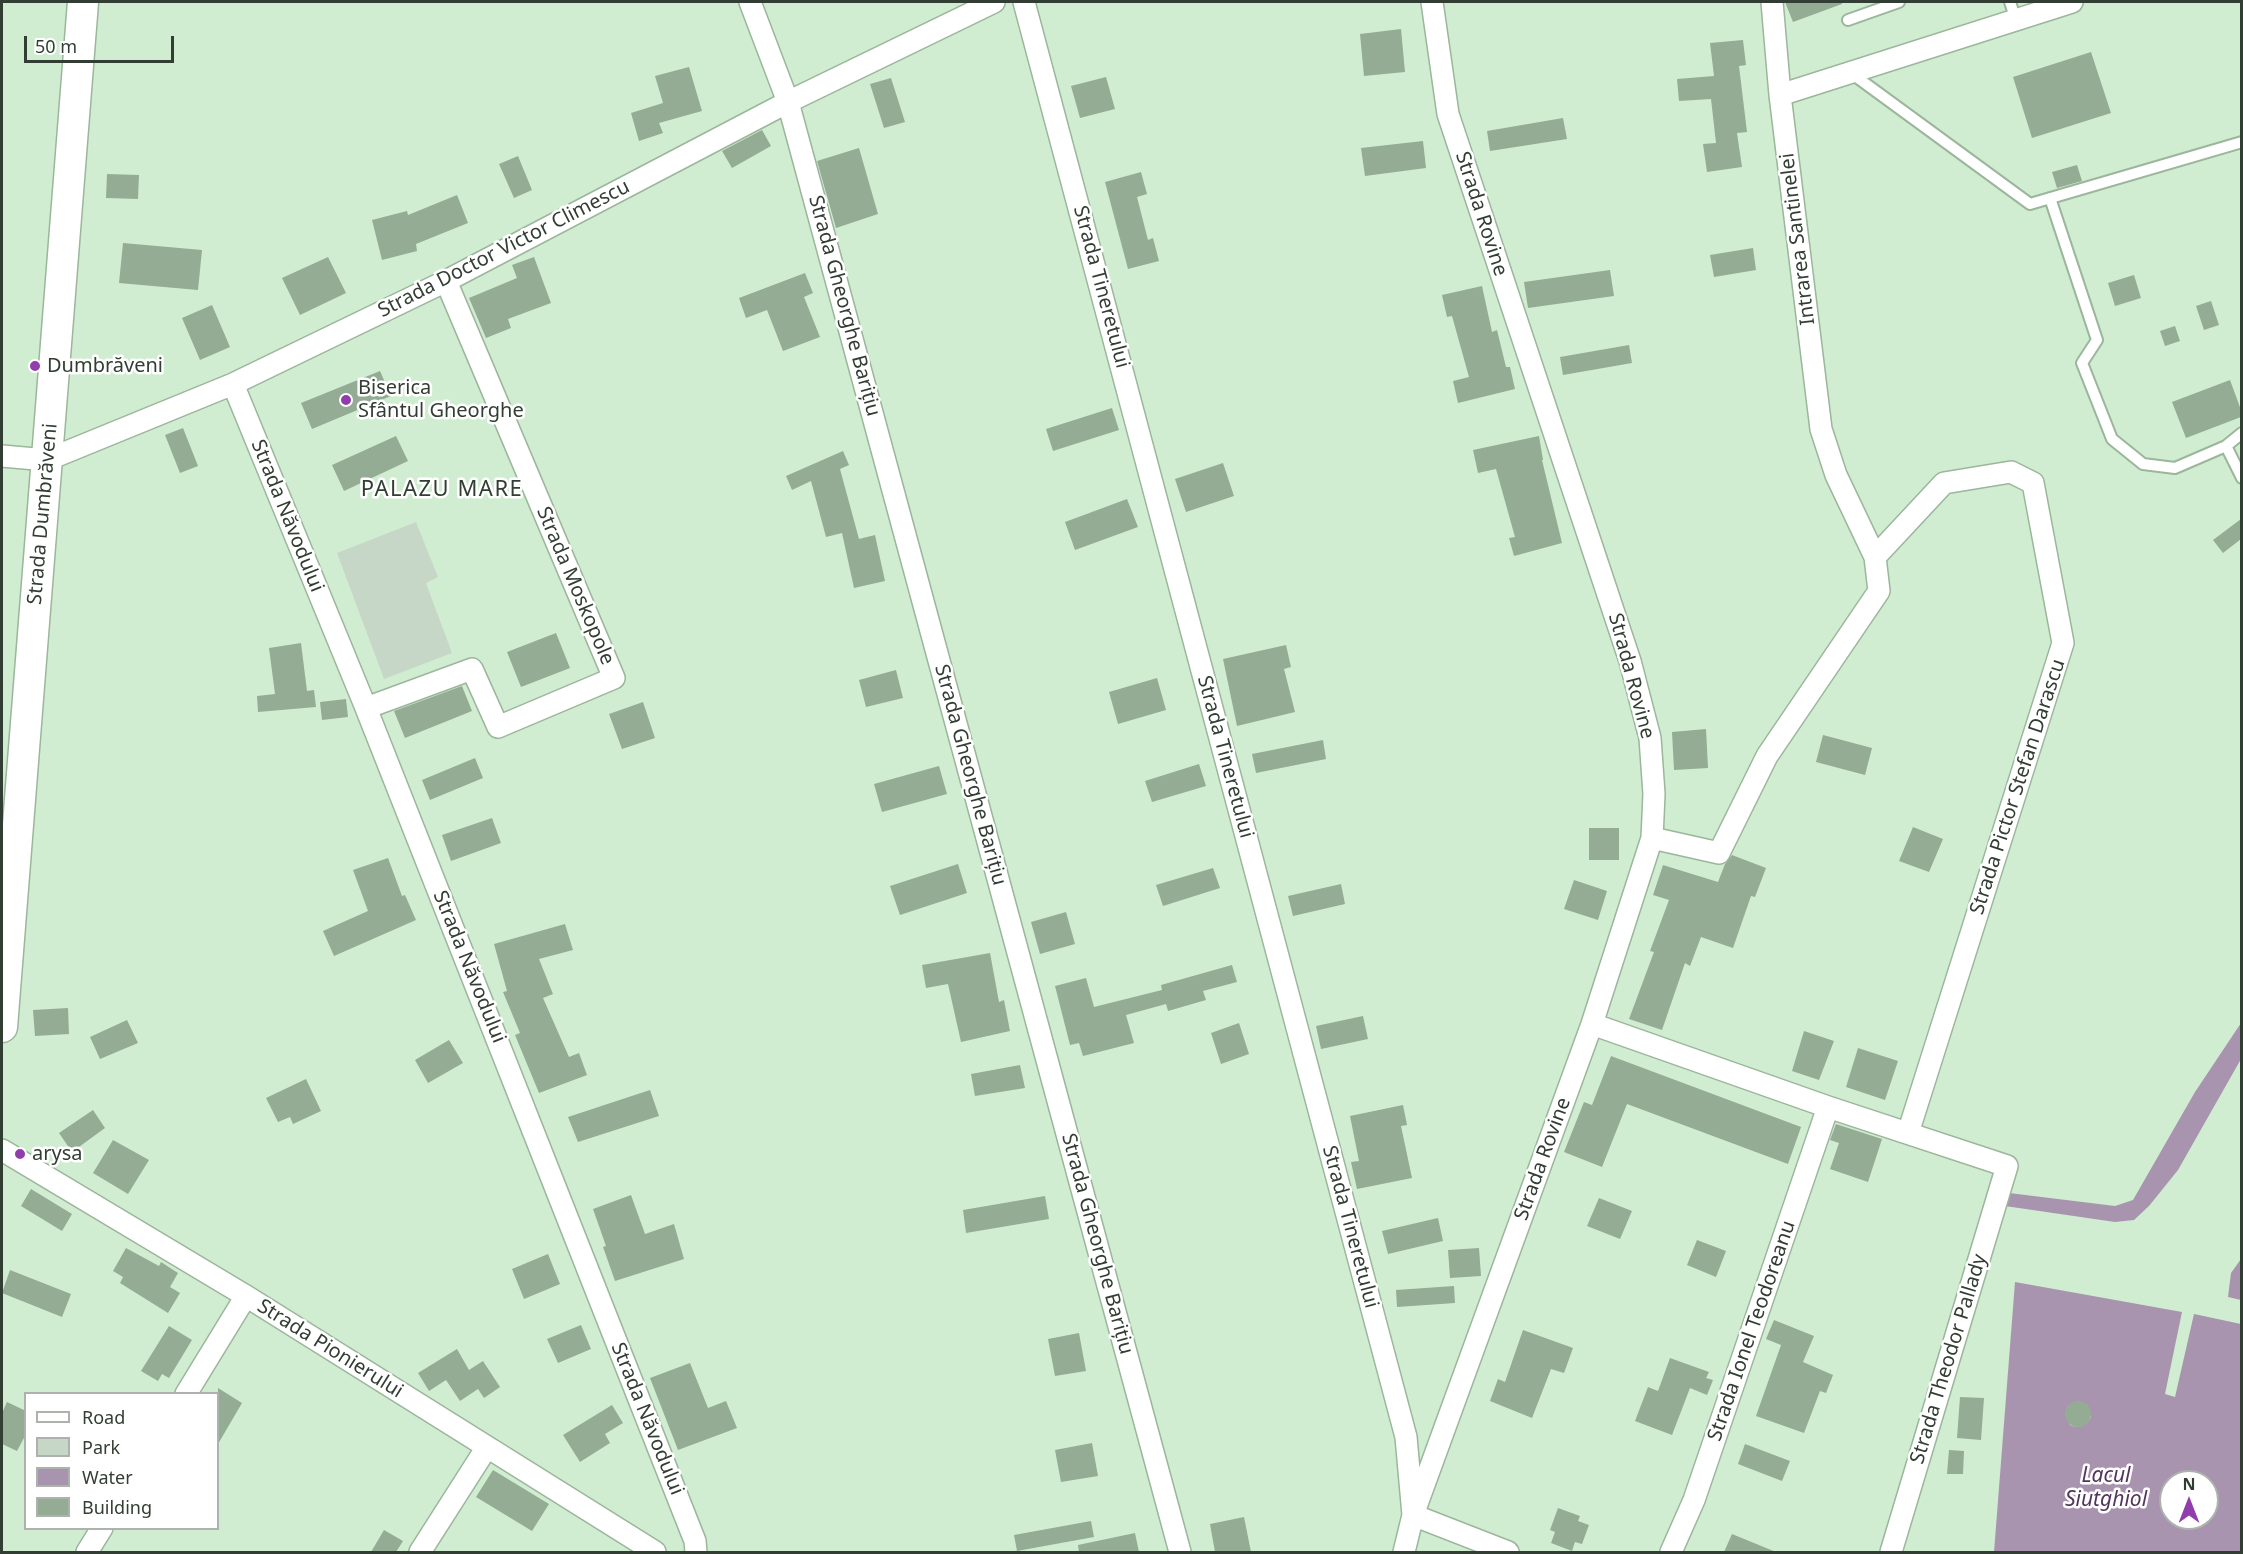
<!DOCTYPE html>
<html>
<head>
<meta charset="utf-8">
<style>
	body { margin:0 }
	#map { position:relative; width:2243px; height:1554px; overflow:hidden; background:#d0edd1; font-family:"Noto Sans",sans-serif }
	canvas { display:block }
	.frame { position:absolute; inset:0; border:3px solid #323e33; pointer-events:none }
	.legend { position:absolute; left:24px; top:1392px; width:195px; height:138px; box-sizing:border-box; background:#fff; border:2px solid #adb2ad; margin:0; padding:8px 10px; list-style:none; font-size:18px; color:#323e33 }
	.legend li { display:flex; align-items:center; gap:12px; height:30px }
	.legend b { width:30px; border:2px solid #adb2ad }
	.north { position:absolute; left:2159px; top:1470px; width:60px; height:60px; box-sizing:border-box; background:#fff; border:2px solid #adb2ad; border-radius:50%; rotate:0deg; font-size:16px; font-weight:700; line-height:24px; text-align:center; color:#323e33 }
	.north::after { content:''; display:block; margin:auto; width:21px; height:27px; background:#913dab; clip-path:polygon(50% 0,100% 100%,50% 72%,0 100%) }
	.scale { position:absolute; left:24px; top:36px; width:150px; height:27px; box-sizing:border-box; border:3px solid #323e33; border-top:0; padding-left:8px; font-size:18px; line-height:21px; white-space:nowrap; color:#323e33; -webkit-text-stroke:4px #fff; paint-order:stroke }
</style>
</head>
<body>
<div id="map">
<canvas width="2243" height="1554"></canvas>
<div class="frame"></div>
<ul class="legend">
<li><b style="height:8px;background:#fff"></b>Road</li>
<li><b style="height:16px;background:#c7d7c7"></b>Park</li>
<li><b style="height:16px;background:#a894af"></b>Water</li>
<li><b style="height:16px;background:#93ac93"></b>Building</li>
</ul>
<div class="north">N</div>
<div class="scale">50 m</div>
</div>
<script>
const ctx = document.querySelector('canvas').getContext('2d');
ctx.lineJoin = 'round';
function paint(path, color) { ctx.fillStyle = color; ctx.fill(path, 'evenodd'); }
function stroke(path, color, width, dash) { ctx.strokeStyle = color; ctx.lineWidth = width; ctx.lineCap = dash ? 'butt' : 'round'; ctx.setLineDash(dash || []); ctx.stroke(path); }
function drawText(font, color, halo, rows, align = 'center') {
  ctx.font = font + ' "Noto Sans",sans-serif'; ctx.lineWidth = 5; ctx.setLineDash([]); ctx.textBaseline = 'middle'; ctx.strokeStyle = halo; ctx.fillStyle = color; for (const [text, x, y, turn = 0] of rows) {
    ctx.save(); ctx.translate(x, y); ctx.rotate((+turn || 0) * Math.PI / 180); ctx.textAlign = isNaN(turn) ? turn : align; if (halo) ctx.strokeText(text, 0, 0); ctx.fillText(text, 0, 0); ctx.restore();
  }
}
paint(new Path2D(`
	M416,522L438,577L426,583L452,653L384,679L337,553Z`), '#c7d7c7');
paint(new Path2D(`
	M2241,1023V1059L2178,1170L2149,1206L2134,1220L2115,1222L2005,1206L2009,1193L2115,1206L2133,1200L2195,1092Z
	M2241,1259V1300L2228,1297L2231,1273Z
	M2015,1282L2182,1312L2165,1394L2175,1397L2194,1314L2241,1324V1552H1994ZM2079,1401L2087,1405L2091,1417C2087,1426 2079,1429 2070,1425L2065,1414L2068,1406ZM2171,1482H2207V1518H2171Z`), '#a894af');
paint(new Path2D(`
	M1785,2H1842V4L1793,22Z
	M1401,29L1405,72L1364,76L1360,34Z
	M1743,40L1746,65L1739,66L1747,132L1737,133L1742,167L1707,172L1703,144L1716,143L1711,99L1679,101L1677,79L1714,76L1710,43Z
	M2091,52L2111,113L2032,138L2013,77Z
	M689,67L702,111L659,123L663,133L639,141L631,113L663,103L655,76Z
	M1106,77L1115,109L1080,118L1071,86Z
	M891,78L905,122L884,128L870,84Z
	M1563,118L1567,139L1490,151L1487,131Z
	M762,130L771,146L732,168L722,151Z
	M1423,141L1426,168L1365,176L1361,148Z
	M859,148L878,214L836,228L817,161Z
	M518,156L532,190L514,198L499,164Z
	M2077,165L2082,181L2057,188L2052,172Z
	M1141,172L1147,194L1137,197L1148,240L1153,238L1159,261L1128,269L1105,182Z
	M107,174L139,175L138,199L106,198Z
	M457,195L468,223L416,244L417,251L382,260L372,220L407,211L408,215Z
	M123,243L202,250L198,290L119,283Z
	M1753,248L1756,270L1714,277L1710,255Z
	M328,257L346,293L300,315L282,278Z
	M534,257L551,303L508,319L511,328L486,338L469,298L517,278L512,265Z
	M1610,270L1614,296L1528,308L1524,282Z
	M805,273L813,293L804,297L820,337L783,351L767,310L746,318L739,298Z
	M2134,275L2141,298L2115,306L2108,283Z
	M1482,286L1492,332L1497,330L1506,367H1510L1515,389L1458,403L1453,381L1469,377L1452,316L1447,317L1442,295Z
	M2211,301L2219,325L2204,330L2196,306Z
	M212,305L230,347L200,360L182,318Z
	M2175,326L2180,341L2165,346L2160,331Z
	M1629,345L1632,363L1563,375L1560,357Z
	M380,371L391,396L312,429L301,403Z
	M2230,380L2241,410V417L2186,438L2172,402Z
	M1112,408L1119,430L1053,451L1046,429Z
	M183,428L198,466L180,473L165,435Z
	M396,436L408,461L344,491L332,465Z
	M1539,436L1543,460H1542L1562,543L1514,556L1509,538L1515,537L1496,469L1478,473L1473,450Z
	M843,451L849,465L840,469L859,539L875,535L885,581L854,588L842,533L826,537L811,481L792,490L786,476Z
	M1223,463L1234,496L1186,512L1175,479Z
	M1127,499L1138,527L1075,550L1065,522Z
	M2241,519V539L2223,553L2213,540Z
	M556,633L570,668L521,687L507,652Z
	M301,643L307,691L314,690L316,707L258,712L257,696L275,694L269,648Z
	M1286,645L1291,667L1284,669L1295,712L1237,726L1223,659Z
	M896,670L903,698L866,707L859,680Z
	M1157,678L1166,710L1118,724L1109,692Z
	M462,686L472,711L405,738L394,711Z
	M346,699L348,717L322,720L320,702Z
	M643,702L655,738L622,749L609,714Z
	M1706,729L1708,768L1674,770L1672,732Z
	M1823,735L1872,748L1865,775L1816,762Z
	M1323,740L1326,759L1256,773L1252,754Z
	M475,758L483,778L430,800L422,780Z
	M1199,764L1206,786L1152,802L1145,781Z
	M939,766L947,794L882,812L874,784Z
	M492,818L501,843L451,861L442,835Z
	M1913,827L1943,839L1929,872L1899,861Z
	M1589,828H1619V860H1589Z
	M1732,855L1766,868L1755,897L1751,896L1733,948L1701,937L1690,966L1685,963L1662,1030L1629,1019L1654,952L1650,951L1669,900L1653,895L1663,865L1718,882L1725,864Z
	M388,858L402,896L405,895L416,920L334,956L323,931L368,911L353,870Z
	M958,864L967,893L900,915L890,886Z
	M1213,868L1220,888L1163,906L1156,885Z
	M1574,880L1607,891L1598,920L1564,909Z
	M1341,884L1345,904L1293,916L1288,896Z
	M1066,912L1075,944L1040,954L1031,922Z
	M565,924L573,950L539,959L553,994L543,998L569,1057L579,1053L587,1075L539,1093L515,1035L520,1033L503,992L507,991L494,944Z
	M990,953L999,1002L1004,1000L1010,1031L961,1042L948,984L926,988L922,965Z
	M1232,965L1237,982L1203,991L1206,1000L1168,1011L1166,1004L1126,1015L1134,1043L1083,1056L1079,1043L1070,1045L1055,986L1086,978L1094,1007L1162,990L1161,985Z
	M68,1008L69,1034L35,1036L33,1010Z
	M1363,1016L1368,1039L1321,1049L1316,1026Z
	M127,1020L138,1043L100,1059L90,1037Z
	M1239,1023L1249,1054L1221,1064L1211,1033Z
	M1804,1031L1834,1041L1819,1080L1792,1071Z
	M449,1040L463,1063L428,1083L415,1060Z
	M1858,1048L1898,1061L1885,1100L1846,1087Z
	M1611,1056L1801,1127L1788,1164L1627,1104L1602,1167L1564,1152L1584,1102L1592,1105Z
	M1020,1065L1025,1088L975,1096L971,1074Z
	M306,1079L321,1111L293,1124L290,1117L278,1122L266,1098Z
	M650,1090L659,1116L578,1142L568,1117Z
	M1403,1105L1407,1125L1401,1126L1412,1178L1357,1189L1351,1162L1359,1161L1350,1116Z
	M93,1110L105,1128L72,1152L59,1133Z
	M1836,1124L1882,1139L1868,1182L1830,1169L1839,1143L1830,1140Z
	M113,1140L149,1160L128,1194L93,1173Z
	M31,1189L72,1214L62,1231L21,1206Z
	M631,1195L645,1234L674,1224L684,1259L615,1281L603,1247L606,1246L593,1209Z
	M1045,1196L1049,1219L966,1233L963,1210Z
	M1599,1198L1632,1211L1620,1239L1587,1226Z
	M1438,1218L1443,1241L1388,1254L1382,1231Z
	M1697,1240L1726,1251L1716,1277L1687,1265Z
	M126,1248L159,1266L161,1262L178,1273L170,1287L180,1293L168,1313L120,1283L123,1277L113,1271Z
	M1479,1248L1481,1276L1450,1278L1448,1250Z
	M548,1254L560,1284L524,1299L512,1269Z
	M10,1270L71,1294L62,1317L2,1293Z
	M1454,1286L1455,1303L1397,1307L1396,1290Z
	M1774,1320L1814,1336L1803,1362L1833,1375L1826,1393L1820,1391L1804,1433L1756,1416L1781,1345L1766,1339Z
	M581,1325L591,1349L558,1363L547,1339Z
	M169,1326L192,1340L169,1378L162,1374L158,1381L141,1371Z
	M1523,1330L1573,1348L1564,1373L1551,1369L1532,1418L1490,1401L1498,1379L1505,1382Z
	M1079,1333L1086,1371L1055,1376L1048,1339Z
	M457,1349L469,1370L483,1361L500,1387L484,1398L478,1389L460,1401L446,1380L429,1391L418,1373Z
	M1670,1358L1709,1372L1706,1378L1713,1380L1707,1395L1690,1388L1672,1435L1635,1421L1648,1387L1658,1391Z
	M690,1363L708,1408L726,1401L737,1428L678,1450L650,1378Z
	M218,1388L242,1403L218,1444Z
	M1960,1397L1984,1398L1981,1440L1957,1438Z
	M2065 1414a13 13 0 1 1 26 0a13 13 0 1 1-26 0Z
	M7,1402L26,1411V1434L17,1451L2,1444V1413Z
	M612,1405L623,1423L605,1434L610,1443L580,1462L563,1435Z
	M1092,1443L1098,1476L1061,1482L1055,1450Z
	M1745,1444L1790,1461L1782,1481L1738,1464Z
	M1949,1450L1964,1451L1963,1474H1947Z
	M493,1470L549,1504L532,1531L476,1497Z
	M1558,1508L1580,1516L1578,1521L1589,1525L1582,1544L1575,1542L1572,1551L1551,1543L1555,1532L1550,1530Z
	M1244,1517L1251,1552H1215L1210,1524Z
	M1091,1521L1094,1537L1017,1551L1014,1535Z
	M384,1530L403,1541L396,1552H371Z
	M1135,1533L1139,1552H1079L1078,1545Z
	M1732,1534L1776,1552H1724Z`), '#93ac93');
const lane = new Path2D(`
	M2010,2L2016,20
	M1848,20L1899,2
	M1851,73L2030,204L2242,142
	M2050,198L2097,340L2082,363L2112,439L2143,464L2175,468L2226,446L2242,433
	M2226,446L2242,478`);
const street = new Path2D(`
	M750,2L788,102L1180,1552
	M1024,2L1406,1437L1413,1515L1508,1552
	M1780,95L2072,2
	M233,384L366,708L695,1541L696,1552
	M2,456L47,460L233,384L446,281L788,102L994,2
	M1875,557L1944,483L2011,472L2033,483L2063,643L1908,1133
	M366,708L472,669L498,727L614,678L446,281
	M1652,838L1719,853L1767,756L1879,591L1875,557L1836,475L1821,429L1780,95L1772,2
	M1592,1024L1828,1107L2007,1166L1891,1552
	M2,1150L246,1296L655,1552
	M186,1394L246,1296
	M87,1552L102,1528
	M420,1552L487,1447
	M1404,1552L1413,1515L1592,1024L1652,838L1654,794L1650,738L1630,661L1448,114L1432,2
	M1671,1552L1694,1500L1828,1107`);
const secondary = new Path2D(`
	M2,1027L83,2`);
stroke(lane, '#9bb69b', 14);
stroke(street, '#9bb69b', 24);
stroke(secondary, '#9bb69b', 33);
stroke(lane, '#fff', 10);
stroke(street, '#fff', 21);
stroke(secondary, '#fff', 30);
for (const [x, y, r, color] of [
	[35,366,6,"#913dab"],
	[346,400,6,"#913dab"],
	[20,1154,6,"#913dab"]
]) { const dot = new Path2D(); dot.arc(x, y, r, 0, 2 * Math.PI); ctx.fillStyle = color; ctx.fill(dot); stroke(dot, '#fff', 2); }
drawText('20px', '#323e33', '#fff', [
	["Strada Rovine",1481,214,72],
	["Intrarea Santinelei",1798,239,-97],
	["Strada Doctor Victor Climescu",504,249,-27],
	["Strada Tineretului",1101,287,75],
	["Strada Gheorghe Barițiu",844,306,75],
	["Strada Dumbrăveni",43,514,-85],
	["Strada Năvodului",287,516,68],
	["Strada Moskopole",575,586,67],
	["Strada Rovine",1631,676,75],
	["Strada Tineretului",1225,757,75],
	["Strada Gheorghe Barițiu",970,775,75],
	["Strada Pictor Stefan Darascu",2018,787,-72],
	["Strada Năvodului",469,967,68],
	["Strada Rovine",1543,1159,-70],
	["Strada Tineretului",1350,1227,75],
	["Strada Gheorghe Barițiu",1097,1244,75],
	["Strada Ionel Teodoreanu",1752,1331,-71],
	["Strada Pionierului",330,1349,32],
	["Strada Theodor Pallady",1949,1359,-73],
	["Strada Năvodului",647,1419,68]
]);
drawText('20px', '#323e33', '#fff', [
	["Dumbrăveni",47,366],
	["Biserica",358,388],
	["Sfântul Gheorghe",358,411],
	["arysa",32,1154]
], 'left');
drawText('italic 21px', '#52345c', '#fff', [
	["Lacul",2106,1476],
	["Siutghiol",2106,1500]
]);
ctx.letterSpacing = '1.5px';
drawText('22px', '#323e33', '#fff', [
	["PALAZU MARE",442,490]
]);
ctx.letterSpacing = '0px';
</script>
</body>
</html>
